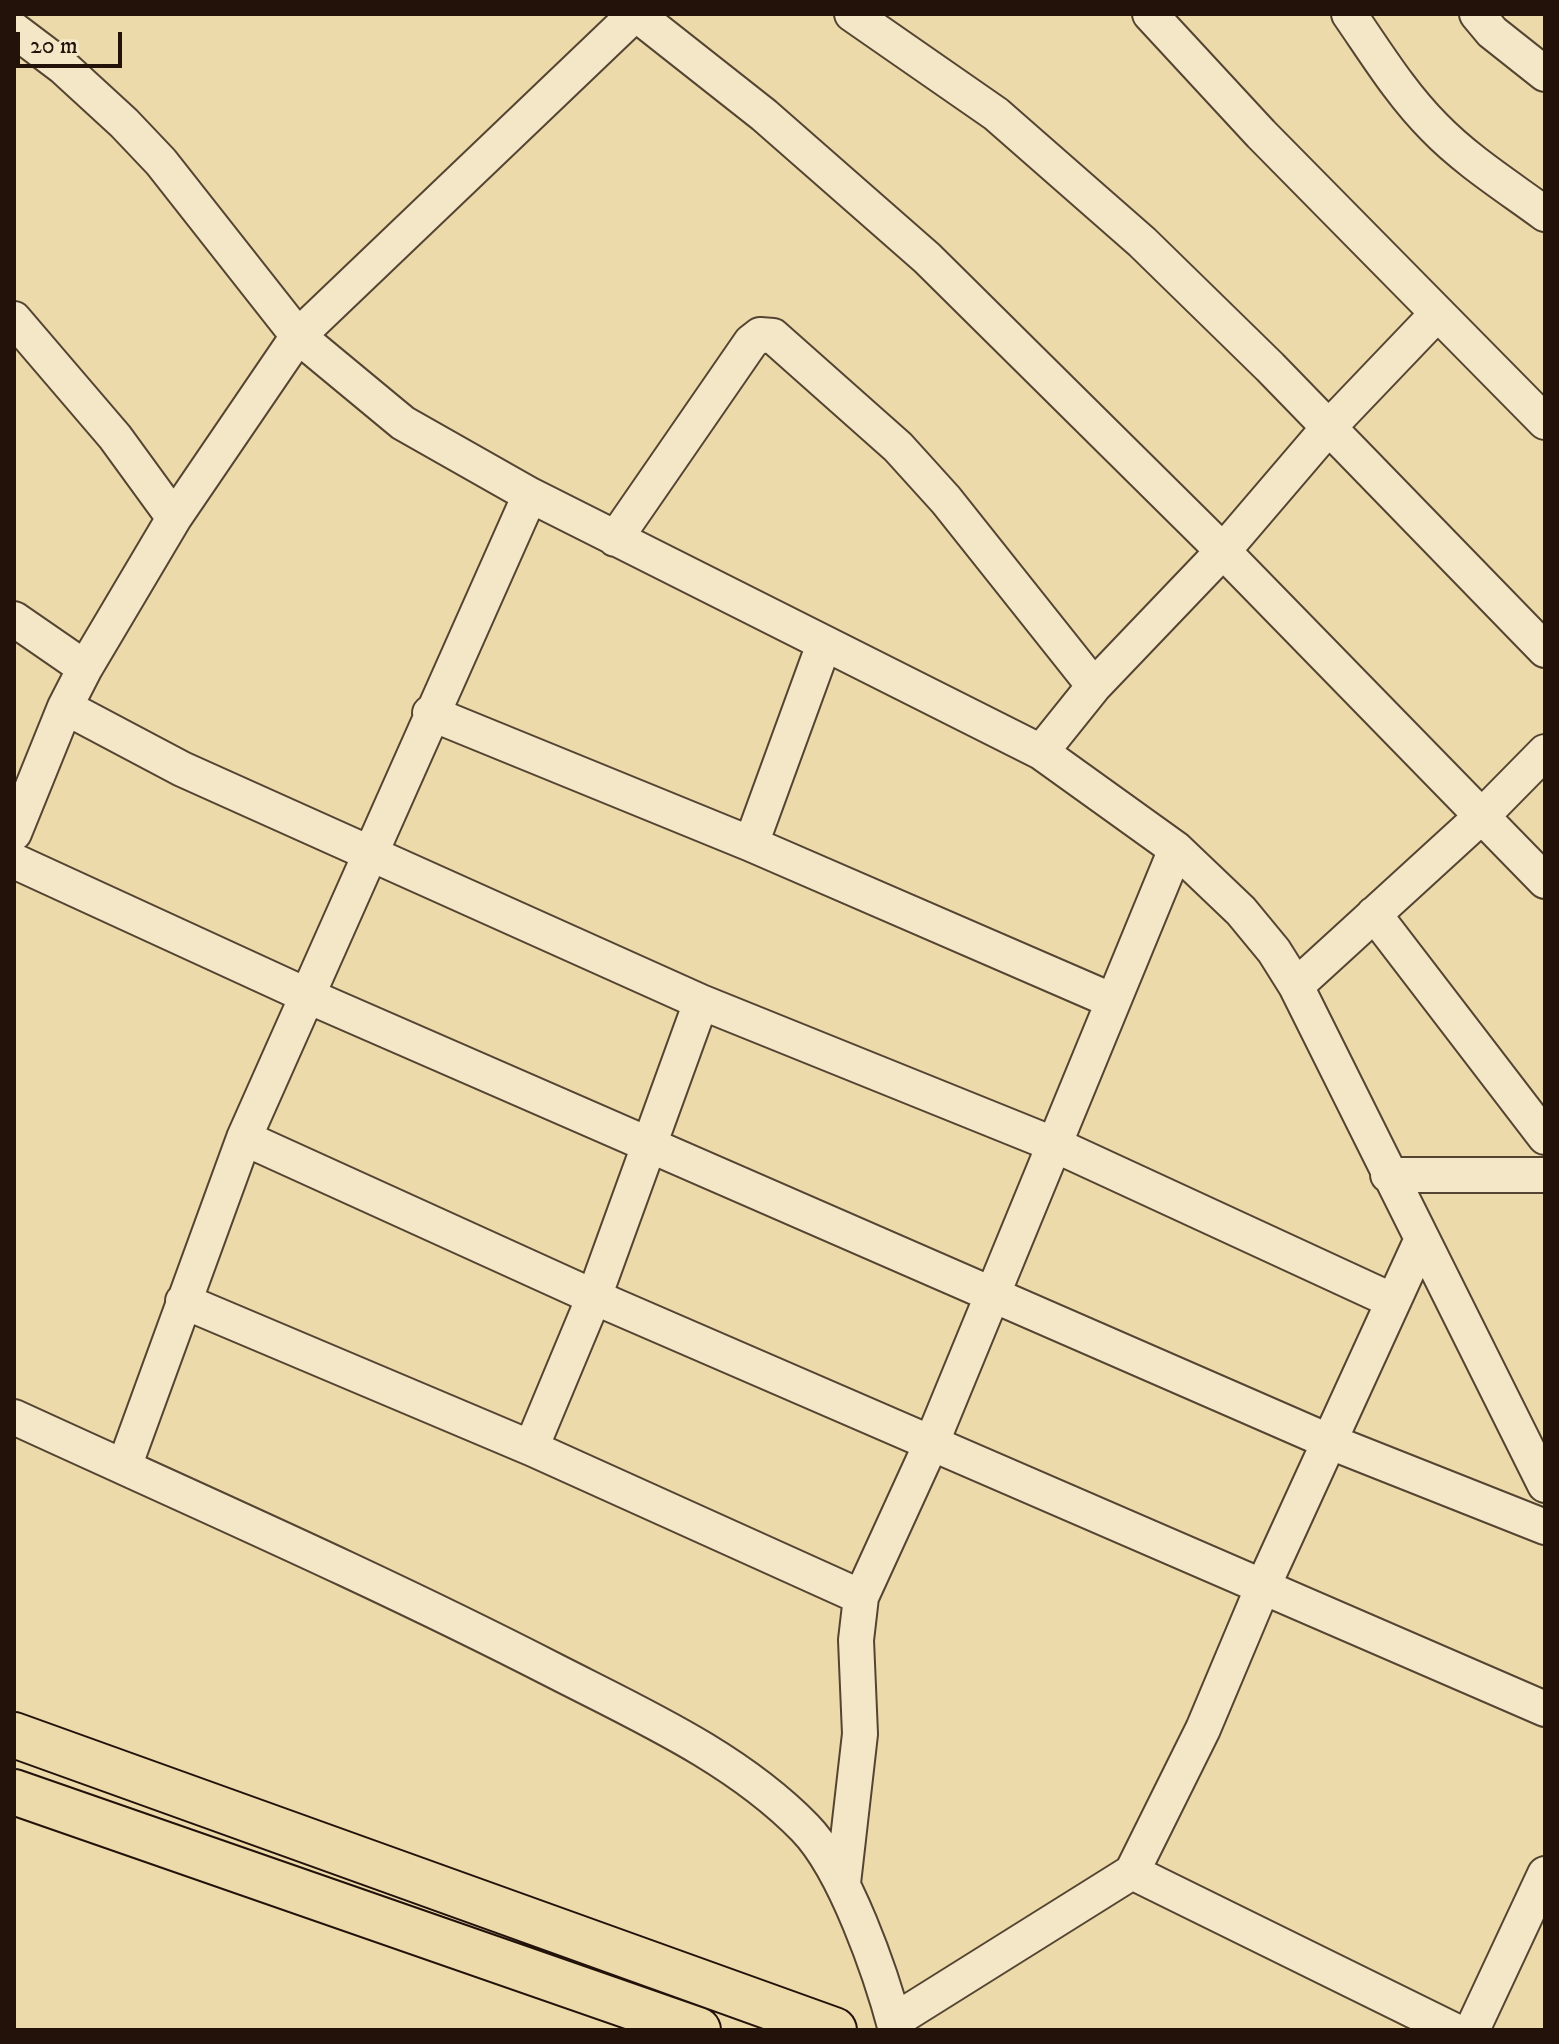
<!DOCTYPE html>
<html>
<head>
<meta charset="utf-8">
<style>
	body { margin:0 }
	#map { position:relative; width:1559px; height:2044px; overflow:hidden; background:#ecdaab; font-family:"IM FELL DW Pica",serif }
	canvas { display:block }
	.frame { position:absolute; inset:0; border:16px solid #23120a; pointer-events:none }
	.scale { position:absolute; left:16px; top:32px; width:106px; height:36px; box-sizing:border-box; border:4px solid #23120a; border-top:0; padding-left:10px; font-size:24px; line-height:28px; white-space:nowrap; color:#23120a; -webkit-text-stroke:6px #f3e7c8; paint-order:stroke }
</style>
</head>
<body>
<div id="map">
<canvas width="1559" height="2044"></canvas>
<div class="frame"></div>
<div class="scale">20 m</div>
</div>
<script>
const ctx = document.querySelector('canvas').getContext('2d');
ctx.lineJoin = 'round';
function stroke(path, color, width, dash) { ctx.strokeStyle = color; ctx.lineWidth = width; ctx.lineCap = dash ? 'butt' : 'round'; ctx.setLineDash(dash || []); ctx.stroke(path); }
const street = new Path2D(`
	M636,14L764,115L927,258L1223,551L1545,881
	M852,14L996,114L1142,242L1270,367L1545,650
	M1150,14L1261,134L1545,422
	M1349,14C1376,53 1401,94 1434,127C1467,161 1507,186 1545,214
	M1477,14L1492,32L1545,74
	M14,30L63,67L124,123L161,162L298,336L403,423L530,495L1041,752L1176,849L1241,911L1274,951L1296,986L1545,1485
	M14,319L115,437L174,518
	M615,539L751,342L760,335L773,336L898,447L946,500L1094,686
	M14,619L85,668L65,707L14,833
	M85,668L174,518L298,336L635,14
	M65,707L182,769L701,1002L1053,1144L1391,1300
	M430,713L751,844L1113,1001
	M1041,752L1094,686L1223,551L1329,427L1436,315
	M751,844L824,644
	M14,861L308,996L1328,1441L1545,1527
	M1374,914L1545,1137
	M1296,986L1483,815L1545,752
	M244,1138L594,1297L1545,1709
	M1388,1175H1545
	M183,1301L531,1448L861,1597
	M14,1417C195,1500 378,1580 555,1671C641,1715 737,1758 805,1828C845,1869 881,1973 896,2030
	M531,1448L594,1297L701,1002
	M124,1467L244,1138L530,495
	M1132,1872L1453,2030
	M843,1883L860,1734L856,1640L861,1597L931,1444L1176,849
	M894,2021L1132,1872L1203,1729L1264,1584L1421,1241
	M1472,2030L1545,1874`);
const primary = new Path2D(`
	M14,1735L834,2030
	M14,1792L698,2030`);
stroke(street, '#554432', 38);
stroke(primary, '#23120a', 48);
stroke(street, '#f3e7c8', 34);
stroke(primary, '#ecdaab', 44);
</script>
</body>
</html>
